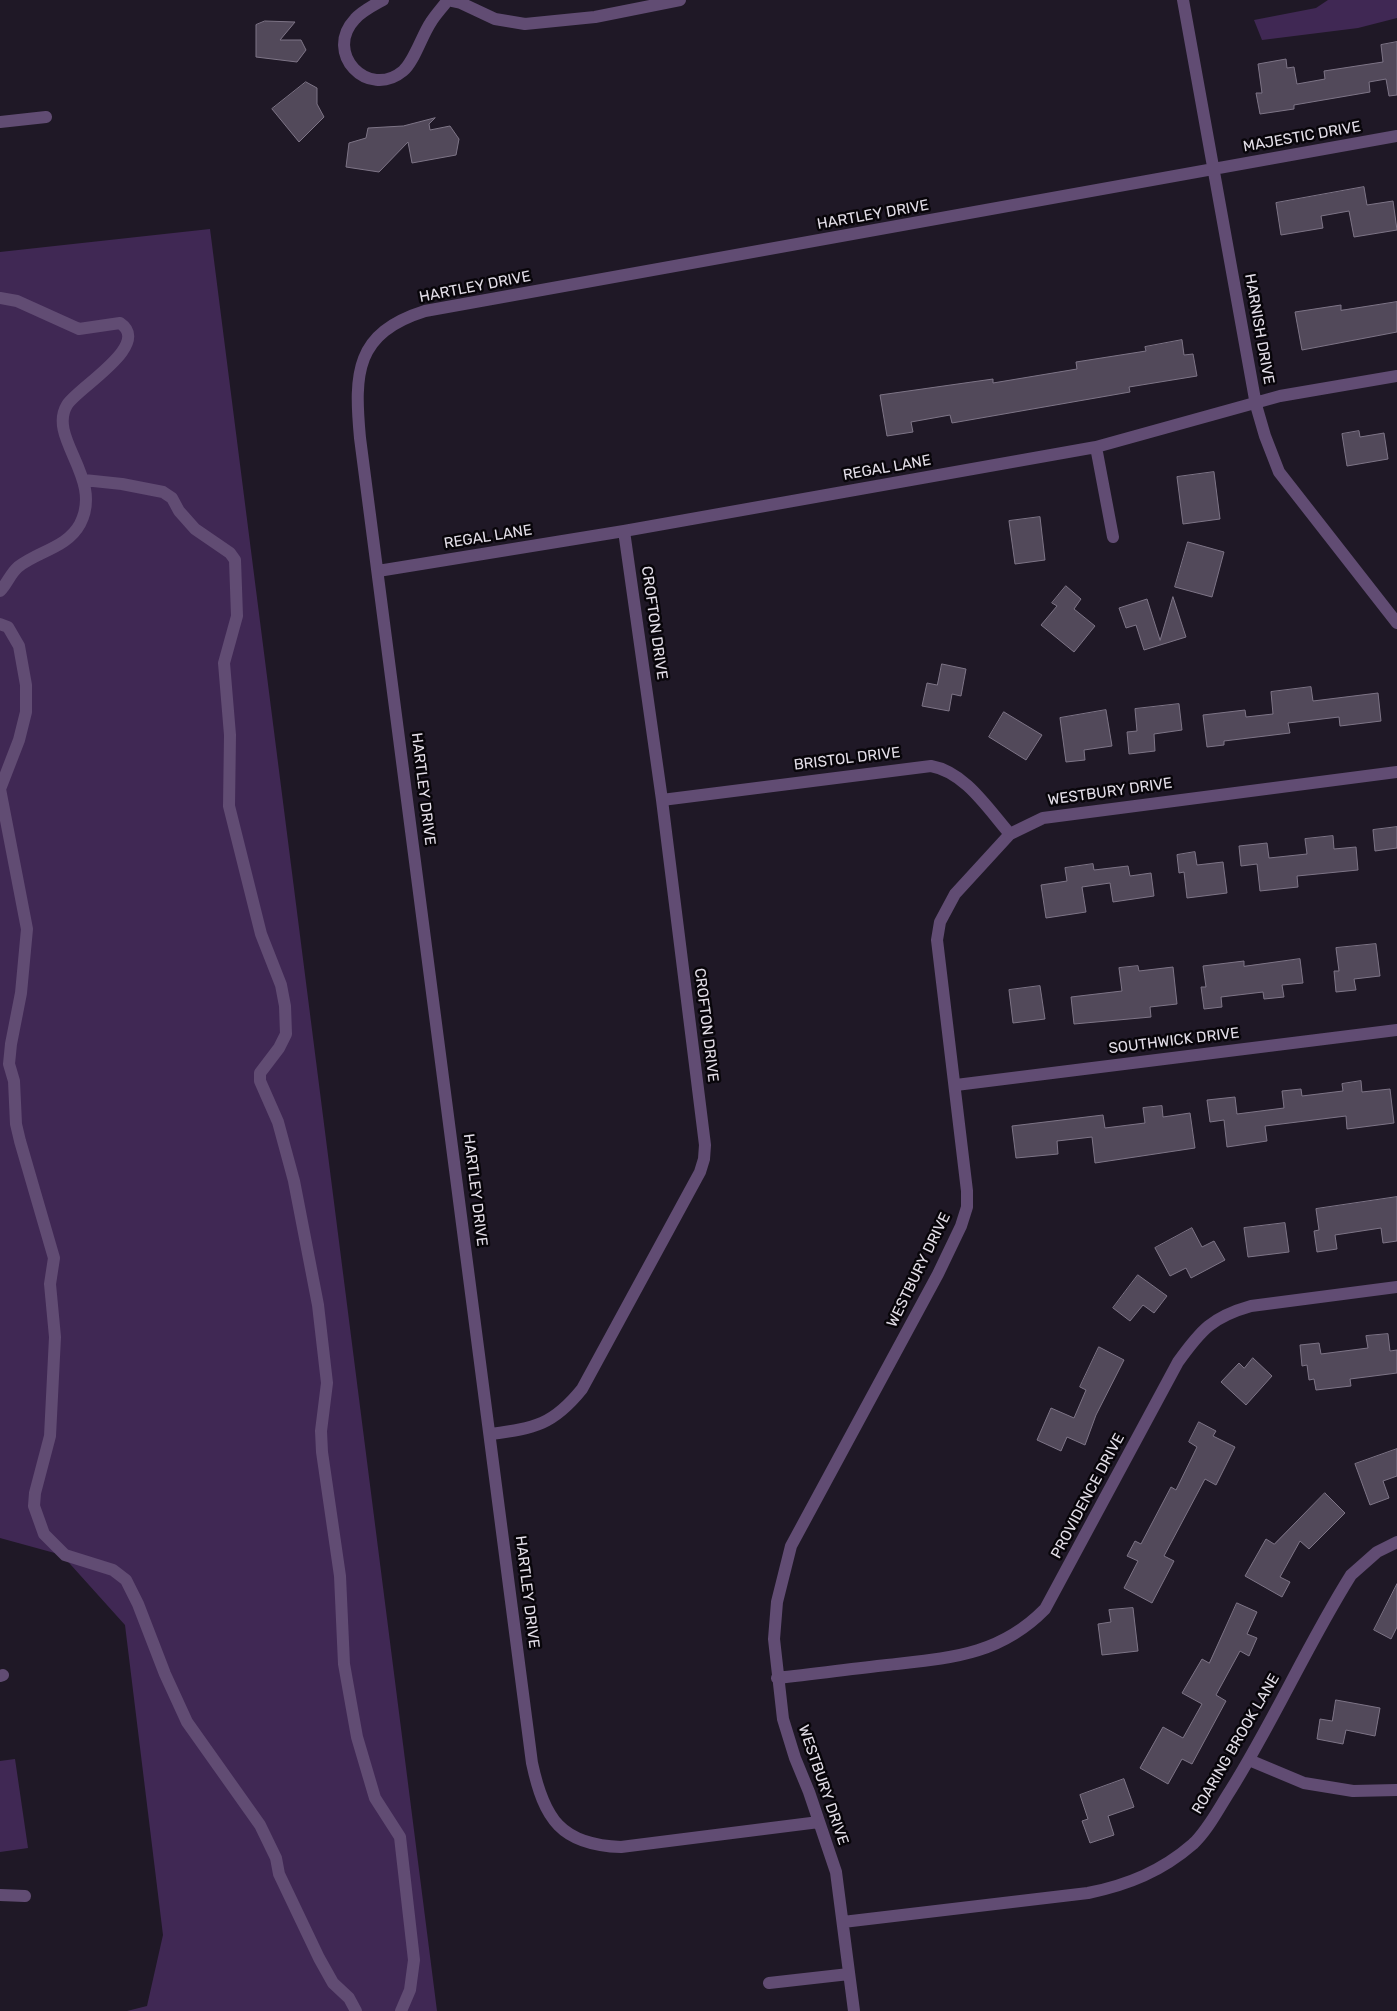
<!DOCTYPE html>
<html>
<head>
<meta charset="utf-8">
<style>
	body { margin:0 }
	canvas { display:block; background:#1f1826 }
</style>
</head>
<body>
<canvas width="1397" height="2011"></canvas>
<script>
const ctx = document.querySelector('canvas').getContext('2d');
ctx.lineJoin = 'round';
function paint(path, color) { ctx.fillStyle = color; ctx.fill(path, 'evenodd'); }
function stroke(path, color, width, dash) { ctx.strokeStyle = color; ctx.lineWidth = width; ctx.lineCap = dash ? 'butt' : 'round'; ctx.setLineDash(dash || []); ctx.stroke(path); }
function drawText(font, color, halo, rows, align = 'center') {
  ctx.font = font + ' Rubik,sans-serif'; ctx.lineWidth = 5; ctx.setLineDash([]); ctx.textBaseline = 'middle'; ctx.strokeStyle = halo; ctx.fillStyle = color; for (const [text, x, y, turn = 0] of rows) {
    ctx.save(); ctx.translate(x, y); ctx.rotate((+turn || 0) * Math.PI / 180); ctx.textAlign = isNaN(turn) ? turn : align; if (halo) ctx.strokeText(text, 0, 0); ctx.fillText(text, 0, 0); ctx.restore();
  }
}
paint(new Path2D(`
	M1328,0H1397V18L1358,28L1262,40L1254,20L1316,8Z
	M210,229L437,2011H127L147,2006L163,1935L125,1625L62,1555L0,1538V252Z
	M15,1759L28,1848L0,1852V1761Z`), '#402854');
const building = new Path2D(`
	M265,21L295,22L280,40H301L306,50L297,62L256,57V25Z
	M1397,42V95L1389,96L1386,79L1369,82L1370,92L1294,105V109L1260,114L1256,93H1262L1258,64L1286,59L1287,68L1294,67L1297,84L1325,79L1324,71L1383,62L1381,45Z
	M306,82L317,88V104L324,117L299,142L272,109Z
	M435,118L429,124L430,130L450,126L459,139L456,155L412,163L408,142L379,172L346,167L349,143L366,138L368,128L403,126Z
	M1364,187L1367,205L1393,201L1397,230L1354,237L1349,211L1321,216L1323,228L1281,235L1276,203Z
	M1397,302V332L1302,350L1295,312L1341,305V310Z
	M1182,340L1184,355L1193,354L1197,376L1129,387L1130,392L952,423L950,415L911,422L913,432L887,436L880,395L993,379V383L1077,369L1076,362L1146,351L1145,347Z
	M1359,431L1360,437L1384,433L1388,459L1347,466L1342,434Z
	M1214,472L1220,519L1183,524L1177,477Z
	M1040,517L1045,560L1015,564L1009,521Z
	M1188,542L1224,552L1212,597L1175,587Z
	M1066,586L1081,599L1074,609L1095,626L1074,652L1041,625L1057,606L1052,603Z
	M1173,597L1186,637L1144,650L1136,625L1126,628L1119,608L1147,599L1160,640Z
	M942,664L966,669L961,696L952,694L949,711L922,706L927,683L937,685Z
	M1311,687L1313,701L1378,693L1381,721L1340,726L1339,717L1288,723L1290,733L1224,741V745L1207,747L1203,715L1245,710L1246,717L1273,714L1271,692Z
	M1179,704L1182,730L1154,734L1155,751L1129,754L1127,732L1137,731L1135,709Z
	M1106,710L1112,746L1084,750L1085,760L1066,762L1060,718Z
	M1004,712L1042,735L1026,760L989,737Z
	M1397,827V848L1375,851L1373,830Z
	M1333,836L1334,849L1356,847L1358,870L1297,876L1298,887L1260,891L1257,864L1241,866L1239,846L1267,843L1269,858L1307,854L1305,839Z
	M1195,852L1197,865L1223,862L1227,893L1187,898L1184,872L1179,873L1177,855Z
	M1093,864L1094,870L1128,866L1130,876L1151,873L1154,896L1113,902L1110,883L1082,887L1086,912L1046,918L1041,885L1067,881L1065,868Z
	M1376,944L1380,976L1354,979L1356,990L1336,992L1334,971H1339L1336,948Z
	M1300,959L1303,983L1282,985L1284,997L1264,999L1263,992L1221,997L1222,1007L1204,1009L1201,987H1206L1203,966L1244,961V966Z
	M1138,966L1139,971L1173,967L1177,1004L1150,1007L1151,1017L1074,1024L1071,997L1122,991L1119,968Z
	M1040,986L1045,1019L1013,1023L1009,990Z
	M1361,1081L1362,1092L1390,1089L1394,1123L1347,1129L1346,1116L1265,1126L1267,1141L1227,1147L1224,1120L1210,1122L1207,1100L1235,1097L1237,1114L1284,1108L1282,1091L1301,1089L1302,1096L1343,1091L1342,1084Z
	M1162,1106L1163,1117L1190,1113L1195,1148L1095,1163L1092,1137L1057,1141L1058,1154L1016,1158L1012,1126L1103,1115L1105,1128L1145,1123L1143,1108Z
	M1397,1197V1241L1383,1243L1381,1228L1335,1235L1337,1249L1317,1252L1314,1231L1319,1230L1316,1209Z
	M1285,1223L1289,1252L1248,1257L1244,1228Z
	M1192,1228L1202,1247L1214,1241L1225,1260L1191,1278L1186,1268L1170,1276L1155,1248Z
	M1138,1275L1167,1296L1154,1313L1143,1305L1130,1321L1113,1308Z
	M1388,1334L1390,1351L1397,1350V1373L1350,1379L1351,1386L1316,1390L1314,1379L1309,1380L1307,1365L1302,1366L1300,1345L1319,1343L1321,1354L1368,1348L1366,1336Z
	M1099,1347L1124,1360L1096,1415L1085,1445L1067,1437L1061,1451L1037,1440L1051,1408L1074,1418L1086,1390L1080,1387Z
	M1253,1358L1272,1376L1246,1405L1221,1382L1239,1363L1244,1368Z
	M1199,1422L1216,1431L1213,1436L1235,1447L1216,1485L1205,1479L1164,1556L1174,1561L1152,1603L1124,1588L1138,1561L1127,1556L1135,1541L1141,1544L1171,1487L1176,1490L1197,1447L1189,1442Z
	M1397,1449V1476L1383,1481L1389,1498L1370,1505L1355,1464Z
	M1325,1493L1345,1513L1309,1549L1300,1541L1280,1577L1290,1582L1282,1597L1245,1576L1266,1539L1274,1544Z
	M1397,1584V1627L1391,1639L1374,1630Z
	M1237,1603L1257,1612L1247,1634L1257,1638L1249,1656L1240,1651L1216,1695L1226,1701L1192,1764L1182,1759L1168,1784L1140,1768L1163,1727L1183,1738L1202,1704L1182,1693L1202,1659L1209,1663Z
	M1133,1608L1138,1651L1102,1655L1098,1624L1111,1622L1109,1610Z
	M1336,1700L1380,1708L1375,1736L1346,1730L1343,1744L1317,1739L1320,1719L1332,1721Z
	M1124,1779L1134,1807L1108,1816L1114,1835L1090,1843L1082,1821L1088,1819L1080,1795Z`);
paint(building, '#52495a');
stroke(building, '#7d7486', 1);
stroke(new Path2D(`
	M383,0C374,5 362,11 355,19C323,53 368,100 403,71C414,62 422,35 431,22C436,14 442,8 447,1
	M447,0L461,3L495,19L525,24L595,17L680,0
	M1183,0L1256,405L1265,436L1279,472L1397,623
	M0,122L46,117
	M0,298L17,301L79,329L120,323C153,345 77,388 67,405C47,438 104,478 80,524C67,548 38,551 18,567C10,574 7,584 0,591
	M1096,447L1113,537
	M84,480L122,484L163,492L172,498L179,511L195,529L230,553L235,560L237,616L224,663L230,735L229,806L261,934L281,985L285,1006L286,1034L279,1048L260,1073V1081L278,1122L294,1181L318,1305L327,1383L321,1431L322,1452L340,1576L344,1664L357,1737L375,1798L400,1837L414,1960L410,1990L401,2011
	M378,571L624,531L1096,447L1280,396L1397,376
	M0,624L8,627L19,646L26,685V712L19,740L0,789L27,929L21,993L11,1044L9,1064L14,1081L16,1124L20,1141L54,1258L50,1284L55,1337L50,1436L35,1493L34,1506L44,1534L65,1555L113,1570L126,1580L138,1604L165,1674L187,1722L260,1825L276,1858L279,1874L319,1958L333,1983L349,1998L356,2011
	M662,800L931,766C965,772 988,809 1010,834
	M956,1085L1397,1030
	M491,1434C535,1428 553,1425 582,1389L700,1172L704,1159L705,1145L662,800L624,531
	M0,1676L3,1675
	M777,1678C814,1674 851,1669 887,1665C949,1658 999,1656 1045,1609L1178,1362C1201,1330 1212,1317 1251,1306L1397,1287
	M1249,1760L1304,1783L1353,1791L1397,1790
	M819,1822L621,1847C561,1845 544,1819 532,1763L360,438C354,373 355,333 425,311L1397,136
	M0,1895L25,1896
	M843,1922L1088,1893C1128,1885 1162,1871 1193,1844C1208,1830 1219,1808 1230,1791C1274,1721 1307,1645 1351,1575L1377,1552L1397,1542
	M769,1983L849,1974
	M854,2011L836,1872L809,1792L795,1758L783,1719L774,1639L777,1602L791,1546L938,1274L961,1226L967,1207V1191L937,940L940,922L955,894L1010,834L1043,818L1397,772`), '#614c73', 12);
drawText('15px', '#e3dee8', '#08050a', [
	["MAJESTIC DRIVE",1302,137,-10],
	["HARTLEY DRIVE",873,215,-10],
	["HARTLEY DRIVE",475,287,-11],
	["HARNISH DRIVE",1259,329,80],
	["REGAL LANE",887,468,-10],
	["REGAL LANE",488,537,-9],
	["CROFTON DRIVE",654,623,82],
	["BRISTOL DRIVE",847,759,-7],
	["HARTLEY DRIVE",423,789,83],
	["WESTBURY DRIVE",1110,792,-8],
	["CROFTON DRIVE",706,1025,83],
	["SOUTHWICK DRIVE",1174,1041,-7],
	["HARTLEY DRIVE",475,1190,83],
	["WESTBURY DRIVE",919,1270,-64],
	["PROVIDENCE DRIVE",1088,1496,-62],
	["HARTLEY DRIVE",527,1592,83],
	["ROARING BROOK LANE",1236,1744,-60],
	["WESTBURY DRIVE",823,1785,71]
]);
</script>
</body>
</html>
